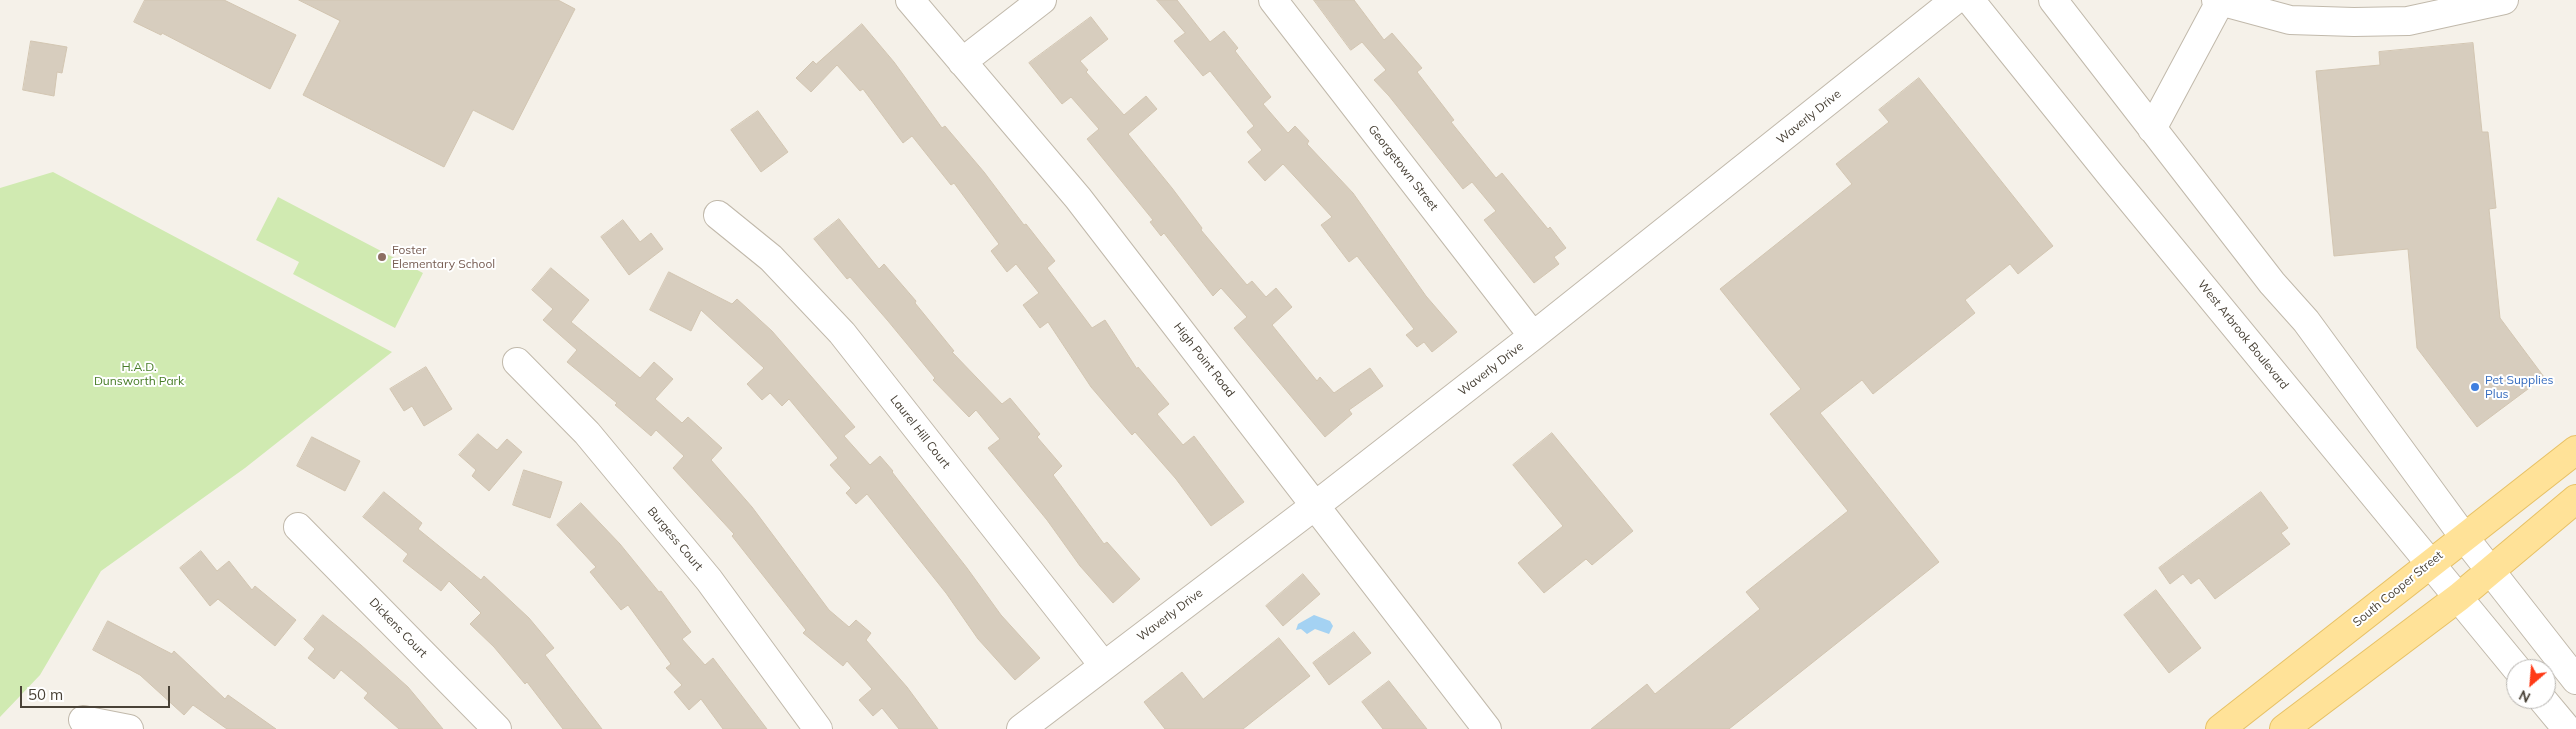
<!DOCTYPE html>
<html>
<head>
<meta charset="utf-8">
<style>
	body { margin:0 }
	#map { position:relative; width:2576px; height:729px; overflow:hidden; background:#f5f1e9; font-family:Mulish,sans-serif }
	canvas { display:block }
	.north { position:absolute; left:2506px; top:659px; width:50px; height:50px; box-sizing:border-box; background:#fff; border:1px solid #b6b3af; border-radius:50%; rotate:207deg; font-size:14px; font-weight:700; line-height:20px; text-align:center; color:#494237 }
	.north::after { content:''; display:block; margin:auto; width:18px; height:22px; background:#ff3a16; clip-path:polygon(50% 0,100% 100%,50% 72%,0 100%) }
	.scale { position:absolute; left:20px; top:686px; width:150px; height:22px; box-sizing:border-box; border:2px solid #494237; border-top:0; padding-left:6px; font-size:15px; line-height:18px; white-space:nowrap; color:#494237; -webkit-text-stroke:4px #fff; paint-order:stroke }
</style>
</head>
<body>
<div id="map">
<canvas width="2576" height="729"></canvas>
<div class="north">N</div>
<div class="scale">50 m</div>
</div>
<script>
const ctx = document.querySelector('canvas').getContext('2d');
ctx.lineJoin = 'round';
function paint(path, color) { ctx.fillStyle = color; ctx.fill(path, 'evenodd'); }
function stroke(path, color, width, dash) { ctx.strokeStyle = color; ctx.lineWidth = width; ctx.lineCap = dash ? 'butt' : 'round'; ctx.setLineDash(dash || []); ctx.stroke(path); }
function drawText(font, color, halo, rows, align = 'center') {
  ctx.font = font + ' Mulish,sans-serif'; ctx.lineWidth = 4; ctx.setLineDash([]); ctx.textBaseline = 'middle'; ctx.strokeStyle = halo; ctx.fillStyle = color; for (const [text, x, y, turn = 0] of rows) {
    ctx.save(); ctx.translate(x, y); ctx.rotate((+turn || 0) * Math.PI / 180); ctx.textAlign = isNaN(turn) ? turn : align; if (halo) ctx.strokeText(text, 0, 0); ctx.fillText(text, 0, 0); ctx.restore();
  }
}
paint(new Path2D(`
	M53,172L392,352L245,468L101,571L40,675L0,717V188Z
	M278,197L423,273L395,328L293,274L299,262L256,240Z`), '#d0eab1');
paint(new Path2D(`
	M1314,615L1330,621L1333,626L1329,634L1315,629L1307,634L1301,629L1296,630L1298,624Z`), '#a4d2f3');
const building = new Path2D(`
	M145,0H224L296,35L270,89L162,33L161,35L134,22Z
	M299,0H558L575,9L513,130L473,110L444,167L303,95L340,21Z
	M1157,0H1177L1210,42L1224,31L1238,48L1235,51L1271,97L1263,104L1288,133L1295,126L1309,141L1307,144L1353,193L1426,296L1457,332L1432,352L1424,342L1417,347L1406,335L1414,329L1357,256L1349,262L1321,225L1332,217L1283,164L1265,181L1248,162L1262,150L1247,132L1254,126L1210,71L1203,76L1174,41L1185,33Z
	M1314,0H1354L1384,40L1392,33L1422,68L1417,72L1454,120L1451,122L1496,178L1502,173L1548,229L1550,227L1566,248L1554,257L1559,264L1534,283L1484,220L1496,211L1472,182L1463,189L1389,96L1374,80L1386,70L1362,42L1351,50Z
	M1091,17L1108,39L1080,61L1088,70L1086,72L1124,115L1146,96L1157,109L1128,134L1172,188L1202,228L1201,230L1247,285L1252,281L1266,297L1276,288L1292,307L1272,325L1317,381L1320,377L1334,393L1370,368L1383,386L1349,410L1352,414L1325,437L1234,328L1247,317L1221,288L1213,296L1164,233L1161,236L1150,222L1153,220L1087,139L1099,129L1071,97L1062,104L1029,63Z
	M862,24L894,62L942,128L945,126L984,172L1024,225L1026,224L1055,261L1047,268L1092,328L1105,320L1137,369L1138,367L1169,404L1157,414L1183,445L1194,436L1244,502L1211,526L1176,479L1135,432L1132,435L1091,387L1048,322L1040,328L1023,305L1039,293L1016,264L1007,272L991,251L999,244L954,183L951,185L912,136L903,143L863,89L860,91L837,65L811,92L796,78L813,61L816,64Z
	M31,41L67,47L62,73L57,72L54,96L23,90Z
	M2473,43L2482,132H2488L2496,208L2489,209L2500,318L2544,377L2477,427L2417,348L2408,249L2334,256L2316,71L2380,65L2379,52Z
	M1919,78L2053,246L2018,274L2010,264L1965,300L1975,313L1873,394L1862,380L1820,413L1939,562L1729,729H1591L1647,684L1655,694L1760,609L1746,592L1848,511L1770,414L1801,389L1720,289L1852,184L1836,164L1889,122L1879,110Z
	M758,111L788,152L761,172L731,130Z
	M839,219L879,269L884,264L916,301L915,303L954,351L952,352L1002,404L1010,398L1040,434L1037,437L1062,466L1053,475L1104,544L1107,542L1140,579L1113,603L1080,566L1047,520L988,448L1000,439L976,410L969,417L933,380L935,378L888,321L850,277L847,279L814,239Z
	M623,220L640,242L651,233L663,249L629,275L601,237Z
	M551,268L589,300L571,322L640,378L654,362L673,379L655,399L682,423L688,417L722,448L711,460L752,507L829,610L849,627L856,620L871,633L866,640L907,687L938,729H899L882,708L873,716L859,700L872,689L847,661L843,666L803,633L806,630L732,536L734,534L673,468L684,456L656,430L651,436L615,405L617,403L567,362L577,350L543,320L553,309L532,290Z
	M669,272L732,304L737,299L772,331L855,427L844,436L870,465L880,456L893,471L892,472L967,568L1001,615L1040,658L1015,680L978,639L946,593L867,494L856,504L846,493L851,488L830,465L838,458L789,399L782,406L770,393L762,400L747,384L764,368L701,310L691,331L650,310Z
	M426,367L452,409L424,426L412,406L404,411L390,389Z
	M1552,433L1633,531L1592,565L1586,559L1544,593L1518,563L1563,526L1513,465Z
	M478,434L497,450L507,439L522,452L489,491L472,476L476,470L459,455Z
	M312,437L360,461L345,491L297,466Z
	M524,470L562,482L550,518L513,505Z
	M384,492L422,523L418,529L481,580L484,576L529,618L554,648L545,655L602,729H563L527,682L525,684L494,647L470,624L481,613L449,581L441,591L403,561L408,554L363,517Z
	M2261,492L2288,528L2281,533L2290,544L2215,599L2199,578L2191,584L2183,574L2170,584L2159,568Z
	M581,503L620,544L659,592L661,591L691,632L682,639L705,665L713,658L767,729H723L701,699L689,710L674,692L682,685L666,668L671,664L628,605L621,610L590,572L596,567L557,525Z
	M201,551L217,571L229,561L252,590L255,586L296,620L275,646L218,599L210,606L180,568Z
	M1303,574L1320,594L1283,626L1266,606Z
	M2156,590L2201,648L2169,673L2124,615Z
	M323,615L361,645L408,687L443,729H399L364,698L368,693L341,670L334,679L308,658L315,649L304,639Z
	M108,621L172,654L174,651L225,699L228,695L276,729H227L193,705L184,715L140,675L93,650Z
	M1354,632L1371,653L1329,685L1313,663Z
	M1279,638L1310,676L1243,729H1165L1144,702L1182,672L1203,699Z
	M1389,681L1427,729H1383L1362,702Z`);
paint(building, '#d7cdbe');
stroke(building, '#d2c5b1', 1);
const minor = new Path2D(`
	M910,0L1078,198L1487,729
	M1273,0L1533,336
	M1970,0L2109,173L2517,669
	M2053,0L2272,283L2306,321L2464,537L2576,680
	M2216,0L2290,20L2354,22L2408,21L2504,0
	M962,62L1042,0
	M2152,129L2220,2
	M718,215L771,258L842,333L1104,666
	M517,362L587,433L709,580L818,729
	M298,527L497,729
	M2542,699L2567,729
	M83,720L129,729
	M1021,729L1329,495L1533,336L1955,0`);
const major = new Path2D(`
	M2220,729L2576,450
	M2284,729L2459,597L2576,499`);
stroke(minor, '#c1b9ab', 30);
stroke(major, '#e7c165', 30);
stroke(minor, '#fff', 28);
stroke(major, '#ffe298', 28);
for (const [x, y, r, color] of [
	[382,257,5,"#8d6e63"],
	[2475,387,5,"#3f7fe0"]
]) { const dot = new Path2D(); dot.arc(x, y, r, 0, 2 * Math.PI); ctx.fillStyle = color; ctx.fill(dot); stroke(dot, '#fff', 2); }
drawText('12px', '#494237', '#fff', [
	["Waverly Drive",1809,117,-39],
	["Georgetown Street",1403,168,52],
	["West Arbrook Boulevard",2243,335,51],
	["High Point Road",1204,360,52],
	["Waverly Drive",1491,369,-38],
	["Laurel Hill Court",920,432,52],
	["Burgess Court",675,539,50],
	["South Cooper Street",2398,589,-39],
	["Waverly Drive",1170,615,-37],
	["Dickens Court",398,628,46]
]);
drawText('12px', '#785e54', '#fff', [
	["Foster",392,250],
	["Elementary School",392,264]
], 'left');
drawText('12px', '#487d28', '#fff', [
	["H.A.D.",139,367],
	["Dunsworth Park",139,381]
]);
drawText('12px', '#366cbe', '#fff', [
	["Pet Supplies",2485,380],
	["Plus",2485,394]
], 'left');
</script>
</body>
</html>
